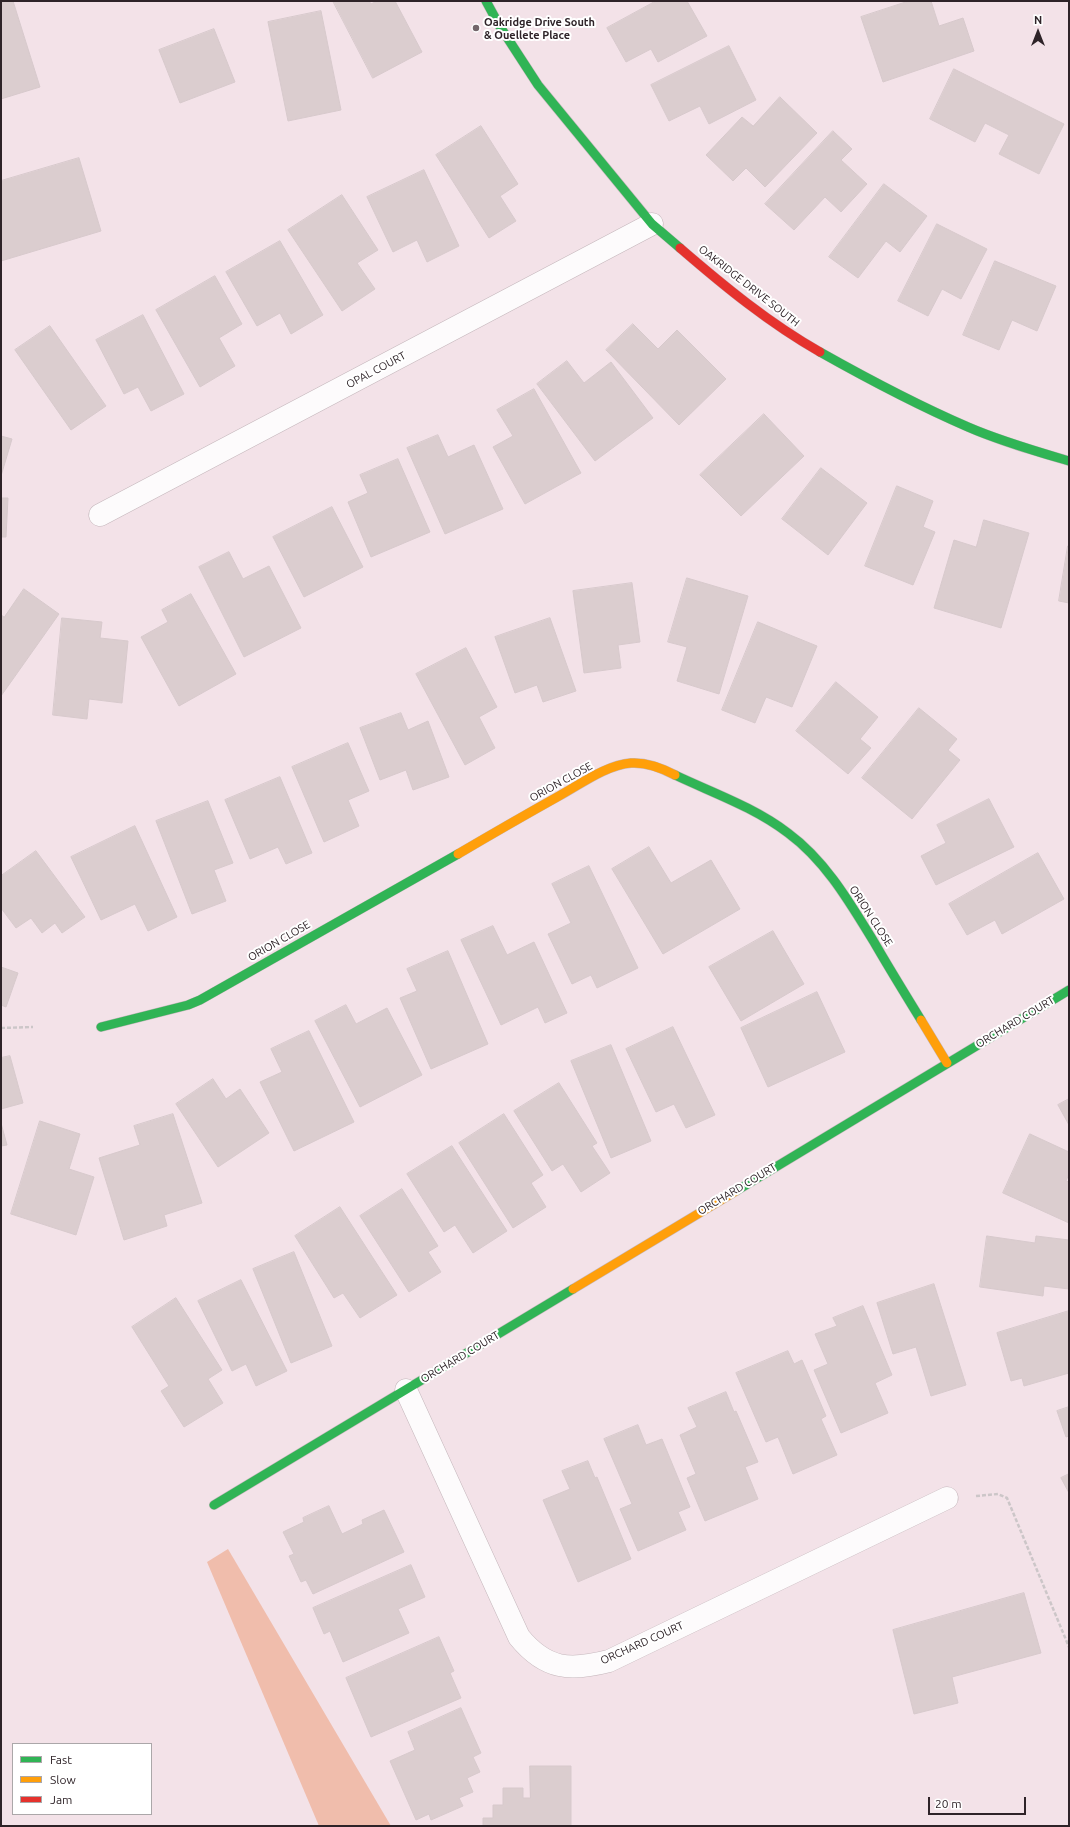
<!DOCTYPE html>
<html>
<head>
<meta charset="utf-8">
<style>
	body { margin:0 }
	#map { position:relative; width:1070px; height:1827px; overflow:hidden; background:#f3e2e8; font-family:Ubuntu,sans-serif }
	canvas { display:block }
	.frame { position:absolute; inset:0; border:2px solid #2e2328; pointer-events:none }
	.legend { position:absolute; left:12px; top:1743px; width:140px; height:72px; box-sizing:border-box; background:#fff; border:1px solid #aba7a9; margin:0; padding:5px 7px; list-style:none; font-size:12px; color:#2e2328 }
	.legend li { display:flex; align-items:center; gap:8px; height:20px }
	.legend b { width:20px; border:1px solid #aba7a9 }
	.north { position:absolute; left:1018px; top:12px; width:40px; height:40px; -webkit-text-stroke:3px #fff; paint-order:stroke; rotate:0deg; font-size:11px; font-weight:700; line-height:16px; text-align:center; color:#2e2328 }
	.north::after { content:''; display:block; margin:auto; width:14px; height:18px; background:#2e2328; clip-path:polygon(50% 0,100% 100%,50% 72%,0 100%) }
	.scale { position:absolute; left:928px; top:1797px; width:98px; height:18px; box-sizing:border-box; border:2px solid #2e2328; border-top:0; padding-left:5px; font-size:12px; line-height:14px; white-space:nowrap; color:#2e2328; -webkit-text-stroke:3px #fff; paint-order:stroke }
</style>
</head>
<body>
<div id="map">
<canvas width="1070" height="1827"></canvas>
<div class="frame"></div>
<ul class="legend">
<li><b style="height:5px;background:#30b455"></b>Fast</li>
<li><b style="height:5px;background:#ff9f0a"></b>Slow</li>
<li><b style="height:5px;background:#e5322d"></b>Jam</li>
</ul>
<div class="north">N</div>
<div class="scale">20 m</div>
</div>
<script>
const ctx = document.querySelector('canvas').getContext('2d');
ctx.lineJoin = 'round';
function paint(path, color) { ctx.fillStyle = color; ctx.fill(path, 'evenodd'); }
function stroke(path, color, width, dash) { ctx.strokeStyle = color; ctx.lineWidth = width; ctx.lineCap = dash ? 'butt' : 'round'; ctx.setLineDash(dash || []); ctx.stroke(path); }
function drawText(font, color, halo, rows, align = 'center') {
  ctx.font = font + ' Ubuntu,sans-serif'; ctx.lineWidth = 4; ctx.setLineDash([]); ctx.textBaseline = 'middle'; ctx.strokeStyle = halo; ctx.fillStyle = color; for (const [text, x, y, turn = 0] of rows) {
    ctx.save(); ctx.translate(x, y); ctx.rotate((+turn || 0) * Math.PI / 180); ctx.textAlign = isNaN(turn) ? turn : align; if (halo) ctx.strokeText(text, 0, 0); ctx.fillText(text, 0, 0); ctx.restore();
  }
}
paint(new Path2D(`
	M228,1549L391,1826H319L207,1562Z`), '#f0bdac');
const building = new Path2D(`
	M1,1H13L40,87L1,99Z
	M333,1H369L371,4L377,1H395L422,52L373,78Z
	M656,1H687L707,36L658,62L651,49L626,62L607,28Z
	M909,1H931L939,26L963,18L974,51L883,82L861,17Z
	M321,11L341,110L288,121L268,22Z
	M214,29L235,82L180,103L159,50Z
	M729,46L756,100L709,124L700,106L669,121L651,85Z
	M954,69L1064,124L1039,174L999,154L1009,135L985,123L975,142L930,119Z
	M780,97L817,133L765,187L746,168L733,181L706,155L742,117L753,126Z
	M481,126L518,184L500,196L516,221L489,238L436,155Z
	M833,131L852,149L841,160L867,184L841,212L825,197L794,230L765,204Z
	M79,158L101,231L1,261V181Z
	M424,170L459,246L427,262L417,240L393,252L367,197Z
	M884,184L927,216L900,252L886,241L858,278L829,257Z
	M342,195L378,250L357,263L375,289L342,311L288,230Z
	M937,224L987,249L961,299L942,289L928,316L898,301Z
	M280,241L323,315L291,334L280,313L257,326L226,272Z
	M995,261L1056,286L1037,331L1012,320L999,350L963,335Z
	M215,276L242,324L219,338L235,366L200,387L156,310Z
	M143,315L184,394L151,411L138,387L124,394L96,340Z
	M633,324L658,349L677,330L726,379L679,425L606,350Z
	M50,326L106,406L71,430L15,350Z
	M567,361L584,383L611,362L653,418L595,461L537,384Z
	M534,389L581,473L525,504L493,447L513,436L497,410Z
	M764,414L804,456L741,516L700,475Z
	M438,435L448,457L474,445L503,509L445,534L407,448Z
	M1,436L12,439L1,476Z
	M398,459L430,532L371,557L348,502L368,493L360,475Z
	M821,468L867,503L828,555L782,519Z
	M897,486L933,501L923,527L935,532L913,585L865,566Z
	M1,498H8L6,537H1Z
	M332,507L363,567L304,597L273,537Z
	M984,520L1029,533L1001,628L934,608L954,540L976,547Z
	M1068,546H1069V603L1059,601Z
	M229,552L243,579L269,566L301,628L244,657L199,567Z
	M687,578L748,596L719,694L677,681L687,647L668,642Z
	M632,583L640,642L618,645L621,668L584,673L573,591Z
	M24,589L59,614L1,696V615L4,617Z
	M191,594L236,674L179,706L141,637L168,622L162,610Z
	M62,618L102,622L100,638L128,641L122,703L89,699L87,719L53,715Z
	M550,618L576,691L543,702L537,685L515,693L495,637Z
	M758,622L817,646L792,707L766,697L755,723L722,710Z
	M466,648L497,707L479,717L495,748L465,765L416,674Z
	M836,682L878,717L860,739L871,748L848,774L796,731Z
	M919,708L957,739L948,750L960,760L912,819L862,778Z
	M401,713L408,730L428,721L449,777L413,790L406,770L380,780L360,728Z
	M348,743L369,791L348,800L359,826L324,842L292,767Z
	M280,777L312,853L286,864L278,847L250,859L225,800Z
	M989,799L1014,847L936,885L921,856L946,843L937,825Z
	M208,801L233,863L214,870L226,901L192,914L156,821Z
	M135,826L177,917L148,931L135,904L101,920L71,857Z
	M649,847L671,883L711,860L740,909L663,954L612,869Z
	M36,851L85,917L62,933L55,923L42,933L31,918L16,928L1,908V876Z
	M1038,853L1064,899L1002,934L995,920L967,935L949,904Z
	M589,866L638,968L597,988L591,975L572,984L548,934L571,923L552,884Z
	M493,926L507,955L534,942L567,1013L545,1023L538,1007L501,1025L461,940Z
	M773,931L804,984L741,1021L709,967Z
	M448,951L488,1044L431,1069L400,998L417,991L407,969Z
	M1,967L18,973L6,1007L1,1005Z
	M817,992L845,1052L768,1087L741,1028Z
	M346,1005L356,1024L387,1008L422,1075L360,1107L315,1021Z
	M673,1027L715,1115L686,1128L674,1104L656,1112L626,1049Z
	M309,1031L354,1122L294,1151L260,1082L282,1072L271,1049Z
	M611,1045L651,1141L611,1158L571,1061Z
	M10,1056L23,1103L1,1109V1058Z
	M213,1079L226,1099L240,1089L269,1133L218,1167L176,1104Z
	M559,1083L597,1143L592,1146L610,1173L581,1192L563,1164L552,1171L514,1111Z
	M1069,1099V1125L1058,1105Z
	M173,1114L202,1203L164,1215L167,1226L124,1240L99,1158L140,1145L134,1126Z
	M504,1114L543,1175L531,1183L546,1207L513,1228L459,1143Z
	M40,1121L80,1134L69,1169L94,1177L76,1235L11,1214Z
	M1,1123L7,1145L1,1146Z
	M1030,1134L1069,1152V1174L1066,1181L1069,1182V1223L1003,1193Z
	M452,1146L507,1231L473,1253L455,1225L444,1232L407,1174Z
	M402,1189L438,1246L428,1252L441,1272L409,1292L360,1216Z
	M340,1207L397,1295L360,1318L343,1293L334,1298L295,1236Z
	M987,1236L1035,1243L1036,1236L1069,1240V1289L1044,1286L1043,1296L980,1287Z
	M294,1252L332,1346L291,1363L253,1269Z
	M241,1280L287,1371L256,1386L246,1364L232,1371L198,1301Z
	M934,1284L966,1385L931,1396L916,1347L893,1354L877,1303Z
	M176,1298L222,1370L208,1379L223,1403L184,1427L161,1391L169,1386L132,1327Z
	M863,1306L892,1375L875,1383L888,1413L841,1433L814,1370L828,1364L815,1334L837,1326L833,1318Z
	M1069,1311V1373L1024,1386L1022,1378L1011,1381L997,1333Z
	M788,1351L794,1364L802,1360L826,1416L821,1419L837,1455L793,1474L778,1437L766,1442L736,1373Z
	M726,1392L734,1412L736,1411L758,1462L745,1467L758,1499L705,1521L687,1478L696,1474L680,1435L697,1427L688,1408Z
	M1069,1407V1436L1066,1437L1057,1411Z
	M638,1425L646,1445L662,1439L690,1507L678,1512L686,1530L638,1551L620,1509L632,1504L604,1439Z
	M588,1461L595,1478L597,1477L631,1559L578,1582L543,1500L570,1489L562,1471Z
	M1069,1474V1493L1061,1478Z
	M329,1506L342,1534L363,1524L362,1520L384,1510L404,1552L313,1594L306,1580L301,1582L289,1556L294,1554L283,1532L304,1522L303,1518Z
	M411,1565L425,1597L398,1609L409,1633L343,1662L330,1631L324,1634L313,1608Z
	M1024,1593L1041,1653L952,1677L958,1703L914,1714L893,1630Z
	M439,1637L454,1671L450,1673L461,1698L371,1737L346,1678Z
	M461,1708L481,1753L473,1757L480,1772L467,1778L473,1792L459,1798L463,1806L431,1820L429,1814L416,1820L390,1761L415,1750L408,1732Z
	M530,1766H571V1826H483V1818H493V1805H503V1788H523V1798H530Z`);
paint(building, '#dbcdcf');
stroke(building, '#d7c9cc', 1);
const street = new Path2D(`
	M100,515L652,224
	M406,1390L519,1637C546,1670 570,1671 609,1661L947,1498`);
const fast = new Path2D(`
	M486,1L499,25L538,85L652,224L680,248
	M820,352C868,379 917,405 968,427C1000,441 1035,451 1069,461
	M675,775C713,793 754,807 788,833C826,861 850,903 874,942C889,968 905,994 921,1020
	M101,1027L188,1005L200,1000L458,854
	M736,1191L1069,990
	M214,1505L573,1289`);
const slow = new Path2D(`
	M458,854C492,834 525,815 559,796C581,784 606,765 631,763C647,762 662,768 675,775
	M921,1020L947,1063
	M573,1289L736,1191`);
const jam = new Path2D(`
	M680,248C724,286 769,323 820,352`);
stroke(street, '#c4b6bb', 23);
stroke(fast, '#c4b6bb', 10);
stroke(slow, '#c4b6bb', 10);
stroke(jam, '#c4b6bb', 10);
stroke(new Path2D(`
	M1,1028L33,1027
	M976,1496L998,1494L1007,1498L1069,1647`), '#ccc6c8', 2.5, [4, 2]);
stroke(street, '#fdfbfc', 22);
stroke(fast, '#30b455', 9);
stroke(slow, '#ff9f0a', 9);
stroke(jam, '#e5322d', 9);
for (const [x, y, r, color] of [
	[476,28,4,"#73666b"]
]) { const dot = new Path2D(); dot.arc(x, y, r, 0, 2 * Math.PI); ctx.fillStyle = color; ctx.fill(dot); stroke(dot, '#fff', 1.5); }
drawText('bold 11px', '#2e2328', '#fff', [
	["Oakridge Drive South",484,22],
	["& Ouellete Place",484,35]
], 'left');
drawText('11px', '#2e2328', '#fff', [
	["OAKRIDGE DRIVE SOUTH",749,286,38],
	["OPAL COURT",376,370,-28],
	["ORION CLOSE",561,782,-29],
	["ORION CLOSE",871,916,57],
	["ORION CLOSE",279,941,-30],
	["ORCHARD COURT",1015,1022,-31],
	["ORCHARD COURT",737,1189,-31],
	["ORCHARD COURT",460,1357,-31],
	["ORCHARD COURT",642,1643,-24]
]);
</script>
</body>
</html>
